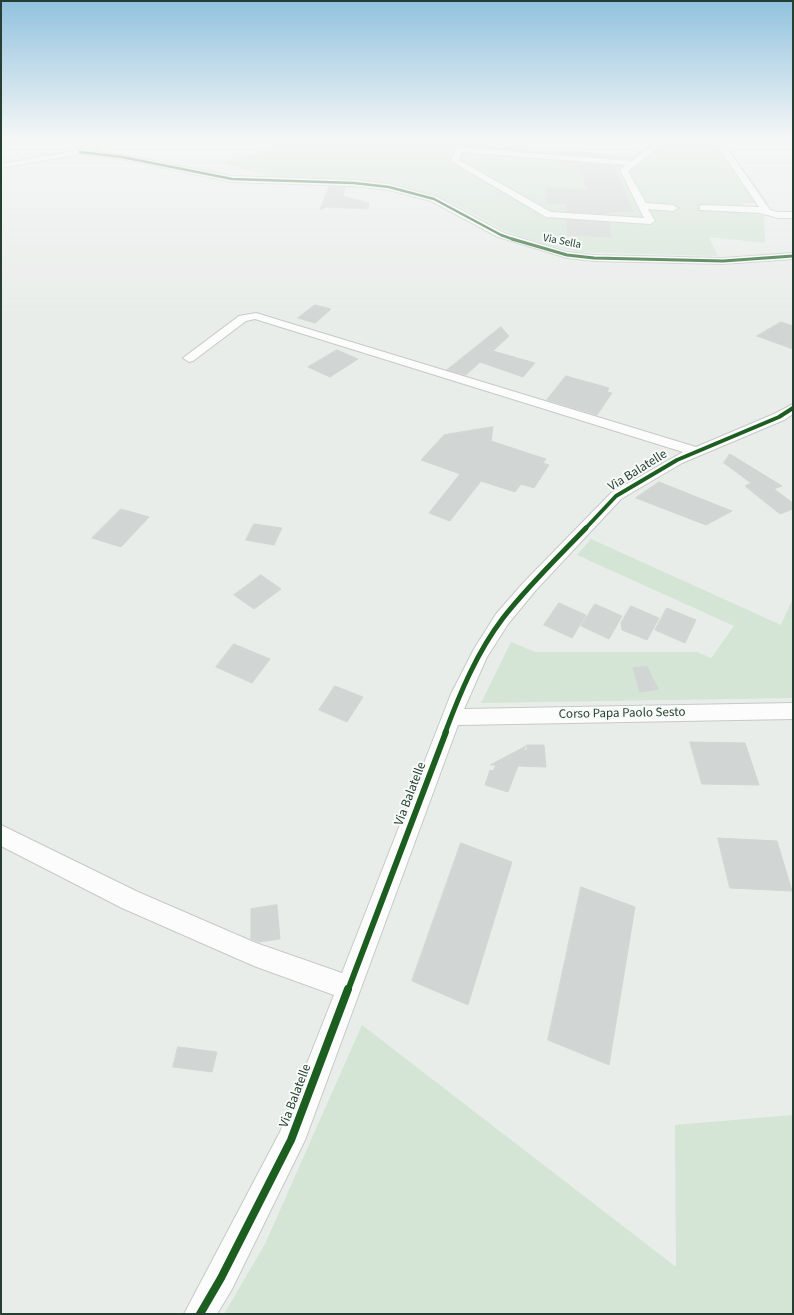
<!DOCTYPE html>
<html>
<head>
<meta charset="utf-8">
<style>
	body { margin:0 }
	#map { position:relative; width:794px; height:1315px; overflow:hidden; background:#e8edea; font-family:"Source Sans 3",sans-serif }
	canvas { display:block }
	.frame { position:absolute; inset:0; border:2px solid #273f32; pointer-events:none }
</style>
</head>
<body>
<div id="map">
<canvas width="794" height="1315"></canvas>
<div class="frame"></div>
</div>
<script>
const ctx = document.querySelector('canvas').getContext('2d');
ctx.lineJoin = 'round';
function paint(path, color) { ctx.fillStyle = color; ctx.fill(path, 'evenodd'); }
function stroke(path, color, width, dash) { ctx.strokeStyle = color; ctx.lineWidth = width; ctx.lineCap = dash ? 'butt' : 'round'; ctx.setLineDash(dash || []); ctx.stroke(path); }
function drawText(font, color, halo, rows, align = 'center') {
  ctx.font = font + ' "Source Sans 3",sans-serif'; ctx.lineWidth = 4; ctx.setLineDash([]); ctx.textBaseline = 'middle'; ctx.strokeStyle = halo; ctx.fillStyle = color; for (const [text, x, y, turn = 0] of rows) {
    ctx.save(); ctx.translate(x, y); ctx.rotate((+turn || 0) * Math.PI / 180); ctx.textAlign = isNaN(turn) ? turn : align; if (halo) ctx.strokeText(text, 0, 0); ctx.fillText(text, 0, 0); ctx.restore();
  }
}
paint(new Path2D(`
	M267,138H462L471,143L632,156L656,138H722L739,168H743L769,204L742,203L750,214L764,215L765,243L709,237L718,256L579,252L546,245L519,236L503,230L453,203L427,193L382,182L274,177L220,163L269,149L271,141Z
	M591,539L781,625L793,598V698L481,703L511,642L535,652H697L711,658L734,626L577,555Z
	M362,1025L676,1267L675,1125L793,1115V1314H224L265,1244Z`), '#d4e4d5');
const building = new Path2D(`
	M573,152L609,155L610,158L574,155Z
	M577,163L614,166L633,212H608V214L567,212V204L547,203L546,188L588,190Z
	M329,187H345L343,196L369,203L368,209L326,207L320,210Z
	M567,220L609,223L611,237L568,235Z
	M315,305L331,309L315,323L298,318Z
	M781,322L793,326V349L757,336Z
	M501,327L509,336L493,351L535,363L523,377L480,362L466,375L447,370Z
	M337,350L358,359L330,377L308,367Z
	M566,376L609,388L607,392L612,393L597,415L547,400Z
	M493,427L491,441L546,459L543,463L549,465L534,488L521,484L515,492L481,481L450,521L429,513L460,474L421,460L444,435Z
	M730,454L782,486L774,489L793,503V509L780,514L745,486L751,483L724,463Z
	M659,482L732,511L706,525L636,498Z
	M121,509L149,517L121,547L92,538Z
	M254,524L282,528L274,545L246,540Z
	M261,575L281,589L254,609L234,595Z
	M559,603L586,615L572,638L544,625Z
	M595,604L622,616L609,639L581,626Z
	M631,606L659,618L647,640L622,630L621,623Z
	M667,608L696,620L685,643L655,630Z
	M234,644L270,659L252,683L216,667Z
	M647,667L658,689L640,692L633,668Z
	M335,686L363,697L347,722L319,710Z
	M690,742L745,743L759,785L702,784Z
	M527,745H544L546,767L518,766L508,792L485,785L490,770L493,771L496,765H490L526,746L524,750H527Z
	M718,838L777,841L792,891L730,888Z
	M461,843L512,862L468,1005L412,981Z
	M581,887L635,907L609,1065L548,1040Z
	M277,905L280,939L259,942L251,939V909Z
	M178,1047L217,1052L212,1072L173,1067Z`);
paint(building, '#d1d5d3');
stroke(building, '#d1d6d3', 1);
const minor = new Path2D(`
	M103,138H113L89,151L122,155L232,176L354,180L389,184L437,197L504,233L567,252L594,255L723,258L793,253V259L723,264L594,261L567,258L498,237L431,201L389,190L354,186L232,182L122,159L80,154L1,168V164L78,150Z
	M662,138H671L628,171L646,203L673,205L678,208L673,211L648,209L655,221L650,224L546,217L451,161L455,149L459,147L632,161ZM462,152L626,165L620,170L644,218L551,212L459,160Z
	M712,138H720L770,210L778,212H793V218H778L760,213L700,210V206L703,205L759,207Z
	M256,313L696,447L774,414L793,404V414L784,420L682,463L621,499L536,590L508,624L487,657L464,709L793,703V719L458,725L305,1140L232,1289L217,1314H184L280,1132L334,995L254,966L122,908L1,846V825L138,892L256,943L342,973L451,694L474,649L496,614L524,582L611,493L683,452L255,319L246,321L193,361L189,362L183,358L239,316Z`);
stroke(minor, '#c5cac7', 2);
paint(minor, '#fcfcfc');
stroke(new Path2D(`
	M80,152L122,157L232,179L354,183L389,187L434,199L501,235L515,240`), '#1b5e20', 2.5);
stroke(new Path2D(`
	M512,239L567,255L594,258L723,261L793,256`), '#1b5e20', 3);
stroke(new Path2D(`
	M585,529L616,496L677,460L779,417L793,408`), '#1b5e20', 4);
stroke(new Path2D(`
	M445,733C460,693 477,652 503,618C528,586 558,557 586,528`), '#1b5e20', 5);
stroke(new Path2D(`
	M348,990L446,732`), '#1b5e20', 6);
stroke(new Path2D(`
	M200,1314L221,1278L291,1140L348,989`), '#1b5e20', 8);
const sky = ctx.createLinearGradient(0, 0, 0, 322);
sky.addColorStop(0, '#91c2de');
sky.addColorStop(0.43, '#f5f7f6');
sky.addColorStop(1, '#f5f7f600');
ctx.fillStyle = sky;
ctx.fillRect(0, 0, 794, 322);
drawText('11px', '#273f32', '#f7fbf8', [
	["Via Sella",562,242,11]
]);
drawText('13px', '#273f32', '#f7fbf8', [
	["Via Balatelle",638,471,-32],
	["Corso Papa Paolo Sesto",622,714,-1],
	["Via Balatelle",411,794,-69],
	["Via Balatelle",296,1096,-69]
]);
</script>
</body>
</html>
